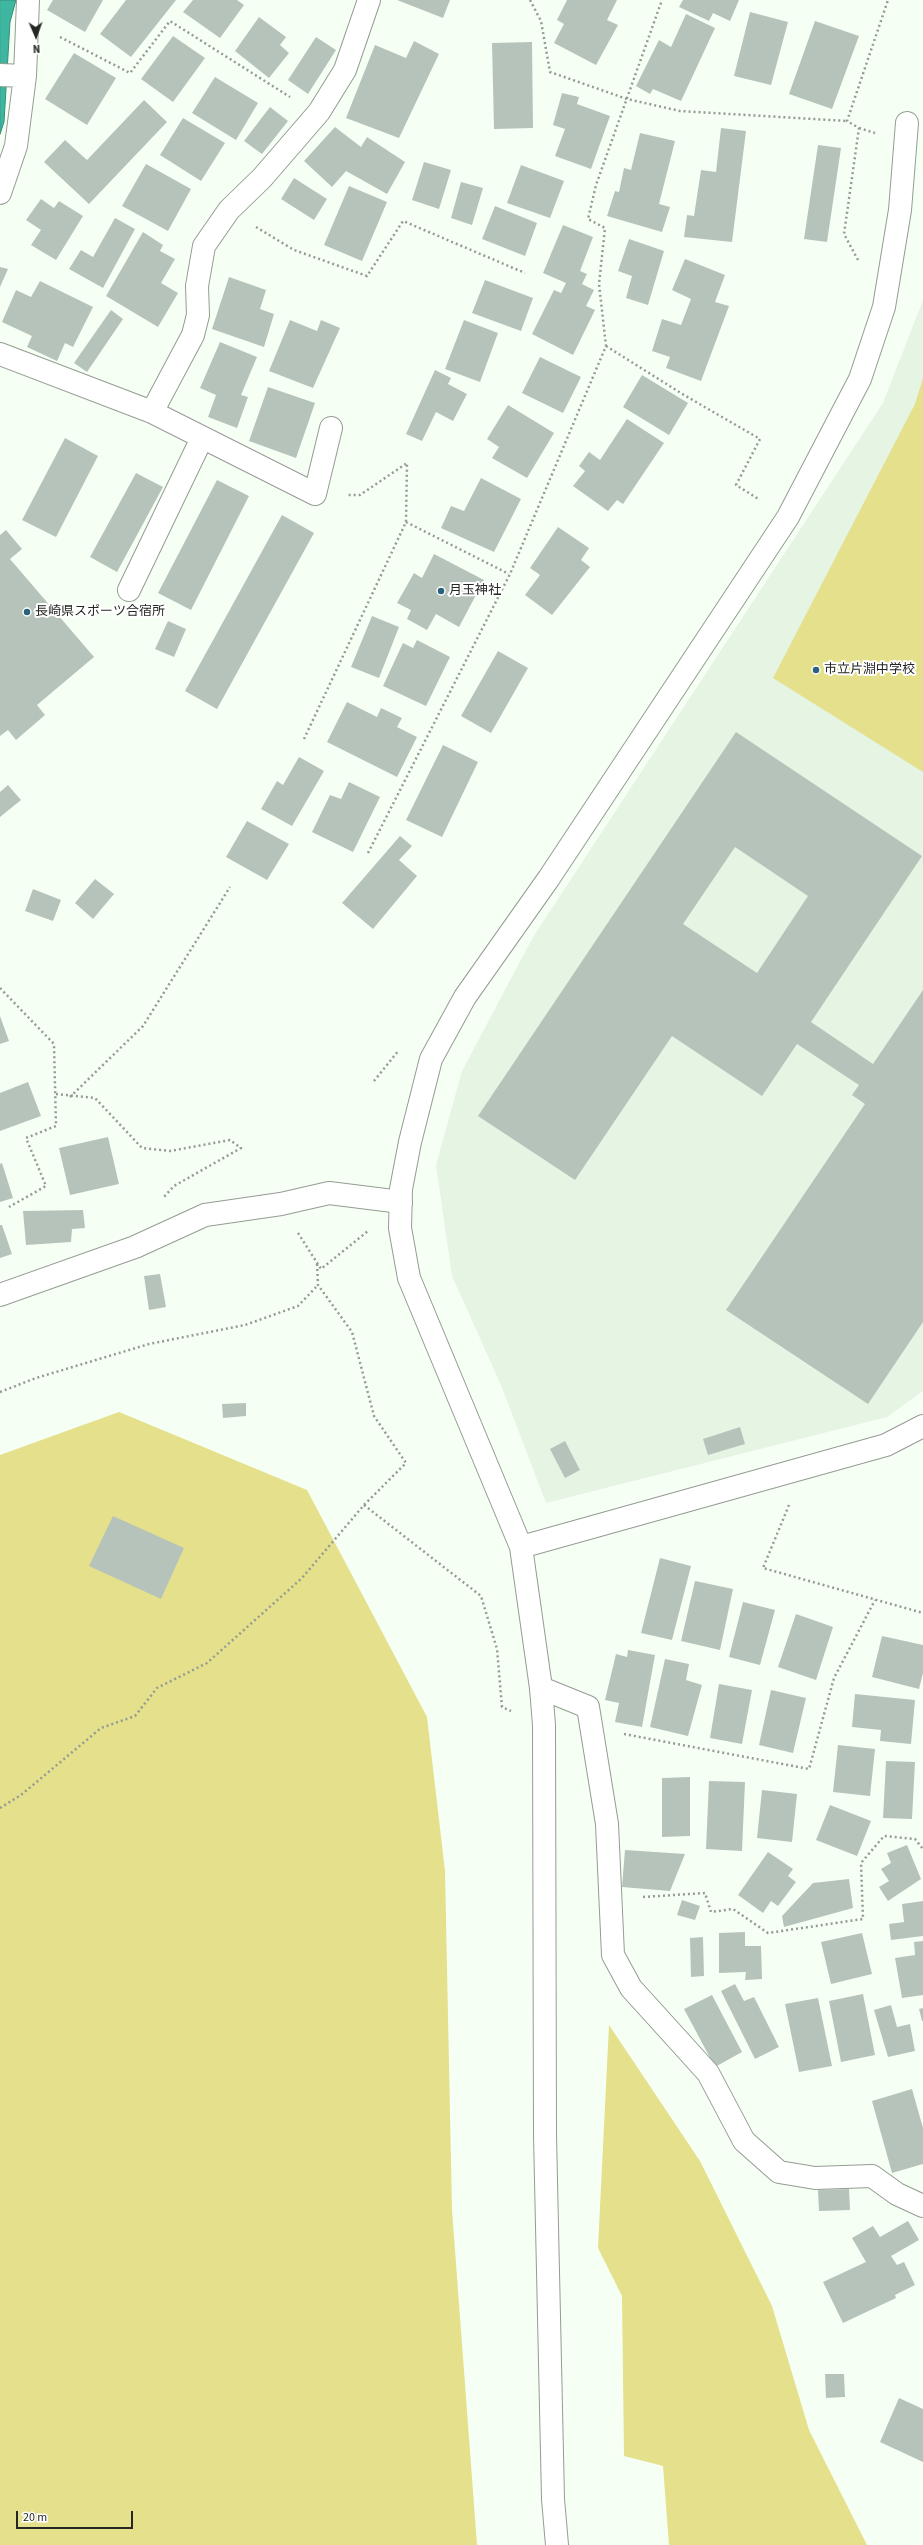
<!DOCTYPE html>
<html>
<head>
<meta charset="utf-8">
<style>
	body { margin:0 }
	#map { position:relative; width:923px; height:2545px; overflow:hidden; background:#f6fff4; font-family:"Source Sans 3",sans-serif }
	canvas { display:block }
	.north { position:absolute; left:16px; top:16px; width:40px; height:40px; -webkit-text-stroke:3px #fff; paint-order:stroke; rotate:178deg; font-size:11px; font-weight:700; line-height:16px; text-align:center; color:#242723 }
	.north::after { content:''; display:block; margin:auto; width:14px; height:18px; background:#242723; clip-path:polygon(50% 0,100% 100%,50% 72%,0 100%) }
	.scale { position:absolute; left:16px; top:2511px; width:117px; height:18px; box-sizing:border-box; border:2px solid #242723; border-top:0; padding-left:5px; font-size:12px; line-height:14px; white-space:nowrap; color:#242723; -webkit-text-stroke:3px #fff; paint-order:stroke }
</style>
</head>
<body>
<div id="map">
<canvas width="923" height="2545"></canvas>
<div class="north">N</div>
<div class="scale">20 m</div>
</div>
<script>
const ctx = document.querySelector('canvas').getContext('2d');
ctx.lineJoin = 'round';
function paint(path, color) { ctx.fillStyle = color; ctx.fill(path, 'evenodd'); }
function stroke(path, color, width, dash) { ctx.strokeStyle = color; ctx.lineWidth = width; ctx.lineCap = dash ? 'butt' : 'round'; ctx.setLineDash(dash || []); ctx.stroke(path); }
function drawText(font, color, halo, rows, align = 'center') {
  ctx.font = font + ' "Source Sans 3","Noto Sans JP",sans-serif'; ctx.lineWidth = 4; ctx.setLineDash([]); ctx.textBaseline = 'middle'; ctx.strokeStyle = halo; ctx.fillStyle = color; for (const [text, x, y, turn = 0] of rows) {
    ctx.save(); ctx.translate(x, y); ctx.rotate((+turn || 0) * Math.PI / 180); ctx.textAlign = isNaN(turn) ? turn : align; if (halo) ctx.strokeText(text, 0, 0); ctx.fillText(text, 0, 0); ctx.restore();
  }
}
paint(new Path2D(`
	M923,300V1391L887,1417L546,1503L501,1385L452,1276L436,1165L462,1071L533,937L883,403Z`), '#e5f4e3');
paint(new Path2D(`
	M923,378V772L773,678L915,404Z
	M119,1412L307,1490L427,1717L445,1871L452,2210L477,2545H0V1455Z
	M609,2025L700,2161L772,2306L809,2430L867,2545H669L663,2466L624,2456L622,2296L598,2248Z`), '#e5e08b');
const water = new Path2D(`
	M0,0H16L10,22L4,122L0,134Z`);
paint(water, '#3fb7a0');
stroke(water, '#378c7a', 1);
paint(new Path2D(`
	M53,0H103L85,32L47,10Z
	M126,0H176L131,57L100,34Z
	M193,0H237L244,5L220,38L183,12Z
	M397,0H450L443,18Z
	M567,0H617L607,20L618,25L596,65L554,43L564,24L557,20Z
	M683,0H739L730,21L713,13L709,21L679,7Z
	M750,12L788,22L771,85L734,76Z
	M686,14L715,28L681,101L653,89L650,94L636,86L659,40L671,47Z
	M259,17L286,37L280,45L289,53L269,78L235,51Z
	M815,21L859,36L832,109L789,94Z
	M173,36L205,58L173,102L141,79Z
	M316,37L336,50L308,94L288,80Z
	M414,41L439,54L399,138L346,118L375,45L406,58Z
	M532,42L533,128L494,129L492,43Z
	M74,53L116,78L87,125L45,99Z
	M215,77L258,103L236,140L192,113Z
	M562,93L579,97L577,104L610,116L591,169L555,156L565,129L553,125Z
	M144,100L167,122L89,204L44,162L65,140L87,160Z
	M270,107L288,121L262,154L244,141Z
	M183,118L225,143L201,181L160,155Z
	M335,127L361,147L367,137L405,162L387,194L346,171L332,187L304,161Z
	M721,128L746,131L732,242L684,237L687,215L694,216L701,170L716,172Z
	M640,133L675,141L659,204L670,207L662,232L607,216L615,191L619,192L624,168L631,170Z
	M818,145L841,148L827,242L804,239Z
	M424,162L451,170L439,209L412,200Z
	M146,164L191,189L168,231L122,206Z
	M521,165L564,181L550,218L507,203Z
	M294,178L327,199L314,220L281,199Z
	M461,182L483,188L472,225L451,218Z
	M349,186L387,202L362,261L324,245Z
	M41,199L54,208L59,201L83,216L56,260L31,245L41,230L26,220Z
	M495,206L537,223L525,256L482,239Z
	M115,218L135,229L103,288L69,269L81,250L93,257Z
	M563,225L593,237L580,271L587,274L582,284L594,290L586,306L595,310L573,355L532,334L554,290L561,293L566,283L543,273Z
	M143,232L163,245L160,251L175,259L161,283L178,293L158,327L106,296Z
	M629,239L664,251L648,305L626,298L632,276L618,271Z
	M685,259L725,275L715,302L729,306L701,381L666,368L670,357L652,351L662,319L681,325L691,299L672,290Z
	M0,267L8,269L0,287Z
	M229,277L266,290L260,309L274,314L264,347L212,329Z
	M485,280L533,298L521,331L472,313Z
	M40,281L93,307L73,347L65,343L57,361L27,347L32,336L2,322L16,290L31,297Z
	M111,310L123,319L87,372L74,363Z
	M290,320L317,331L321,320L340,328L313,388L269,371Z
	M464,320L498,333L480,382L445,369Z
	M220,342L257,357L241,395L248,397L237,428L208,417L216,395L200,388Z
	M540,357L581,377L563,413L522,393Z
	M435,370L451,378L448,384L467,394L453,421L436,412L422,441L406,434Z
	M642,375L688,403L669,435L623,407Z
	M268,387L315,403L296,458L249,441Z
	M508,405L554,433L527,478L492,458L499,447L487,439Z
	M627,419L664,443L623,504L617,500L608,511L573,486L585,471L579,466L589,452L600,460Z
	M65,438L98,456L56,537L22,520Z
	M136,473L163,487L117,572L90,557Z
	M481,478L521,499L494,552L441,528L451,506L464,511Z
	M217,480L249,496L191,610L158,593Z
	M282,515L314,533L217,709L185,691Z
	M558,527L589,548L581,560L590,567L552,615L525,595L540,575L530,568Z
	M6,530L22,549L10,559L94,657L37,705L45,715L16,740L8,730L0,736V535Z
	M434,554L484,580L459,627L436,614L427,630L407,619L411,610L397,603L414,573L422,578Z
	M372,616L399,627L379,678L351,667Z
	M168,621L186,629L174,657L155,649Z
	M417,640L450,657L426,706L383,686L403,643L413,648Z
	M498,651L528,668L491,733L461,716Z
	M347,702L377,717L381,708L402,718L397,727L417,737L397,777L327,742Z
	M736,732L922,856L811,1022L873,1064L923,990V1322L868,1404L726,1310L865,1104L852,1095L859,1085L797,1044L762,1096L672,1036L575,1180L478,1116ZM735,847L808,896L757,973L683,924Z
	M443,745L478,762L442,837L406,820Z
	M299,757L324,771L292,826L261,809L277,781L283,785Z
	M349,782L380,797L353,852L312,832L330,795L341,799Z
	M8,785L21,800L0,817V792Z
	M247,821L289,844L267,880L226,857Z
	M400,836L412,846L399,860L417,876L373,929L342,903Z
	M95,879L114,894L93,919L75,903Z
	M33,889L61,900L53,921L25,911Z
	M0,1016L9,1041L0,1044Z
	M28,1082L41,1116L0,1131V1093Z
	M108,1137L119,1184L70,1195L59,1148Z
	M2,1163L13,1198L0,1202V1164Z
	M83,1210L85,1228L72,1229L71,1242L26,1245L23,1211Z
	M0,1225H2L12,1254L0,1258Z
	M160,1274L166,1307L149,1310L144,1276Z
	M246,1403V1416L223,1418L222,1404Z
	M740,1427L745,1444L708,1455L703,1439Z
	M565,1441L580,1470L565,1478L550,1449Z
	M113,1516L184,1548L161,1599L89,1566Z
	M660,1558L691,1566L672,1640L641,1633Z
	M695,1581L733,1589L720,1650L681,1641Z
	M743,1602L775,1610L760,1665L729,1657Z
	M796,1614L833,1627L816,1680L778,1667Z
	M882,1636L923,1645V1673L919,1689L872,1677Z
	M628,1650L655,1655L642,1727L615,1722L619,1703L605,1700L616,1654L627,1657Z
	M665,1659L689,1664L686,1680L702,1685L688,1736L650,1727Z
	M719,1684L752,1690L742,1744L710,1738Z
	M771,1690L806,1698L793,1753L759,1745Z
	M855,1694L915,1700L911,1744L880,1741L881,1730L852,1727Z
	M838,1745L875,1749L870,1796L833,1792Z
	M886,1761L915,1762L912,1819L883,1818Z
	M690,1777V1836L662,1837V1778Z
	M709,1781L745,1782L742,1851L706,1849Z
	M762,1790L797,1794L792,1842L757,1838Z
	M830,1805L871,1821L857,1856L816,1840Z
	M907,1845L921,1879L888,1901L879,1887L889,1881L881,1869L891,1863L887,1853Z
	M625,1850L685,1854L670,1891L622,1887Z
	M768,1852L793,1869L788,1876L796,1882L778,1906L771,1901L763,1913L738,1895Z
	M849,1879L853,1908L784,1927L782,1916L813,1883Z
	M682,1900L700,1906L695,1920L677,1915Z
	M923,1901V1936L891,1940L889,1924L904,1922L902,1904Z
	M745,1932V1946H761L762,1979L745,1980L746,1972L719,1973V1933Z
	M862,1933L872,1974L831,1984L821,1942Z
	M703,1937L704,1976L691,1977L690,1938Z
	M923,1941V1995L902,1998L895,1958L915,1955L914,1942Z
	M735,1984L744,2001L754,1997L779,2047L755,2059L721,1991Z
	M863,1994L875,2055L841,2062L829,2001Z
	M712,1995L742,2052L715,2067L684,2009Z
	M818,1998L832,2066L799,2072L785,2004Z
	M891,2005L897,2027L910,2024L915,2051L888,2057L874,2010Z
	M923,2008V2021H922L919,2009Z
	M912,2089L923,2128V2164L892,2173L872,2101Z
	M849,2189L850,2210L819,2211L818,2190Z
	M908,2221L919,2240L891,2256L897,2265L904,2262L915,2285L895,2295L896,2298L843,2323L823,2282L866,2262L852,2238L873,2226L880,2237Z
	M825,2374H844L845,2397L826,2398Z
	M899,2398L923,2409V2462L880,2442Z`), '#b6c3bb');
const minor = new Path2D(`
	M0,75L25,76
	M0,193L16,146L25,76L28,0
	M0,354L152,412L315,494L331,428
	M152,412L193,335L198,315L197,286L204,246L229,210L262,178L319,112L345,70L369,0
	M129,590L202,438
	M0,1295L135,1247L205,1215L281,1204L329,1193L401,1202
	M541,1688L588,1707L607,1824L613,1955L631,1988L708,2073L744,2141L779,2172L815,2178L872,2176L897,2194L923,2206`);
const tertiary = new Path2D(`
	M521,1547L886,1445L923,1426
	M557,2545L553,2499L545,2135L544,1725L541,1688L521,1547L409,1278L400,1228L401,1189L410,1142L431,1059L465,997L549,878L788,517L860,379L884,307L900,210L907,123`);
stroke(minor, '#949c93', 24);
stroke(tertiary, '#949c93', 24);
stroke(new Path2D(`
	M530,0L541,21L550,72L627,99L680,111L847,121
	M60,37L130,73L170,21L290,97
	M859,128L875,133
	M256,227L294,250L367,276L403,221L525,273
	M858,260L844,234L859,128L847,121L888,0
	M606,346L684,395L760,439L736,485L760,500
	M406,522L509,574
	M304,739L406,522L407,463L360,495H347
	M368,853L510,574L606,346L599,284L605,228L588,219L596,185L662,0
	M0,988L54,1044L56,1126L26,1138L46,1186L9,1207
	M374,1081L399,1050
	M56,1094L95,1098L142,1148L170,1151L230,1140L241,1148L174,1186L163,1198
	M70,1097L143,1026L230,887
	M298,1233L321,1269L368,1231
	M0,1392L36,1378L149,1344L245,1325L298,1306L318,1285
	M364,1505L481,1596L497,1649L502,1707L511,1711
	M789,1505L763,1568L923,1613
	M624,1734L809,1769L834,1678L875,1600
	M0,1808L21,1795L101,1728L135,1716L157,1688L207,1663L302,1578L364,1505L406,1463L374,1416L352,1332L318,1285L317,1263
	M643,1897L705,1893L711,1912L733,1909L768,1933L863,1919L861,1863L884,1836L915,1839L923,1849`), '#949b93', 2.5, [2, 3]);
stroke(minor, '#fff', 22);
stroke(tertiary, '#fff', 22);
for (const [x, y, r, color] of [
	[441,591,4,"#2a627c"],
	[27,612,4,"#2a627c"],
	[816,670,4,"#2a627c"]
]) { const dot = new Path2D(); dot.arc(x, y, r, 0, 2 * Math.PI); ctx.fillStyle = color; ctx.fill(dot); stroke(dot, '#fff', 1.5); }
drawText('13px', '#242723', '#fff', [
	["月玉神社",449,591],
	["長崎県スポーツ合宿所",35,612],
	["市立片淵中学校",824,670]
], 'left');
</script>
</body>
</html>
